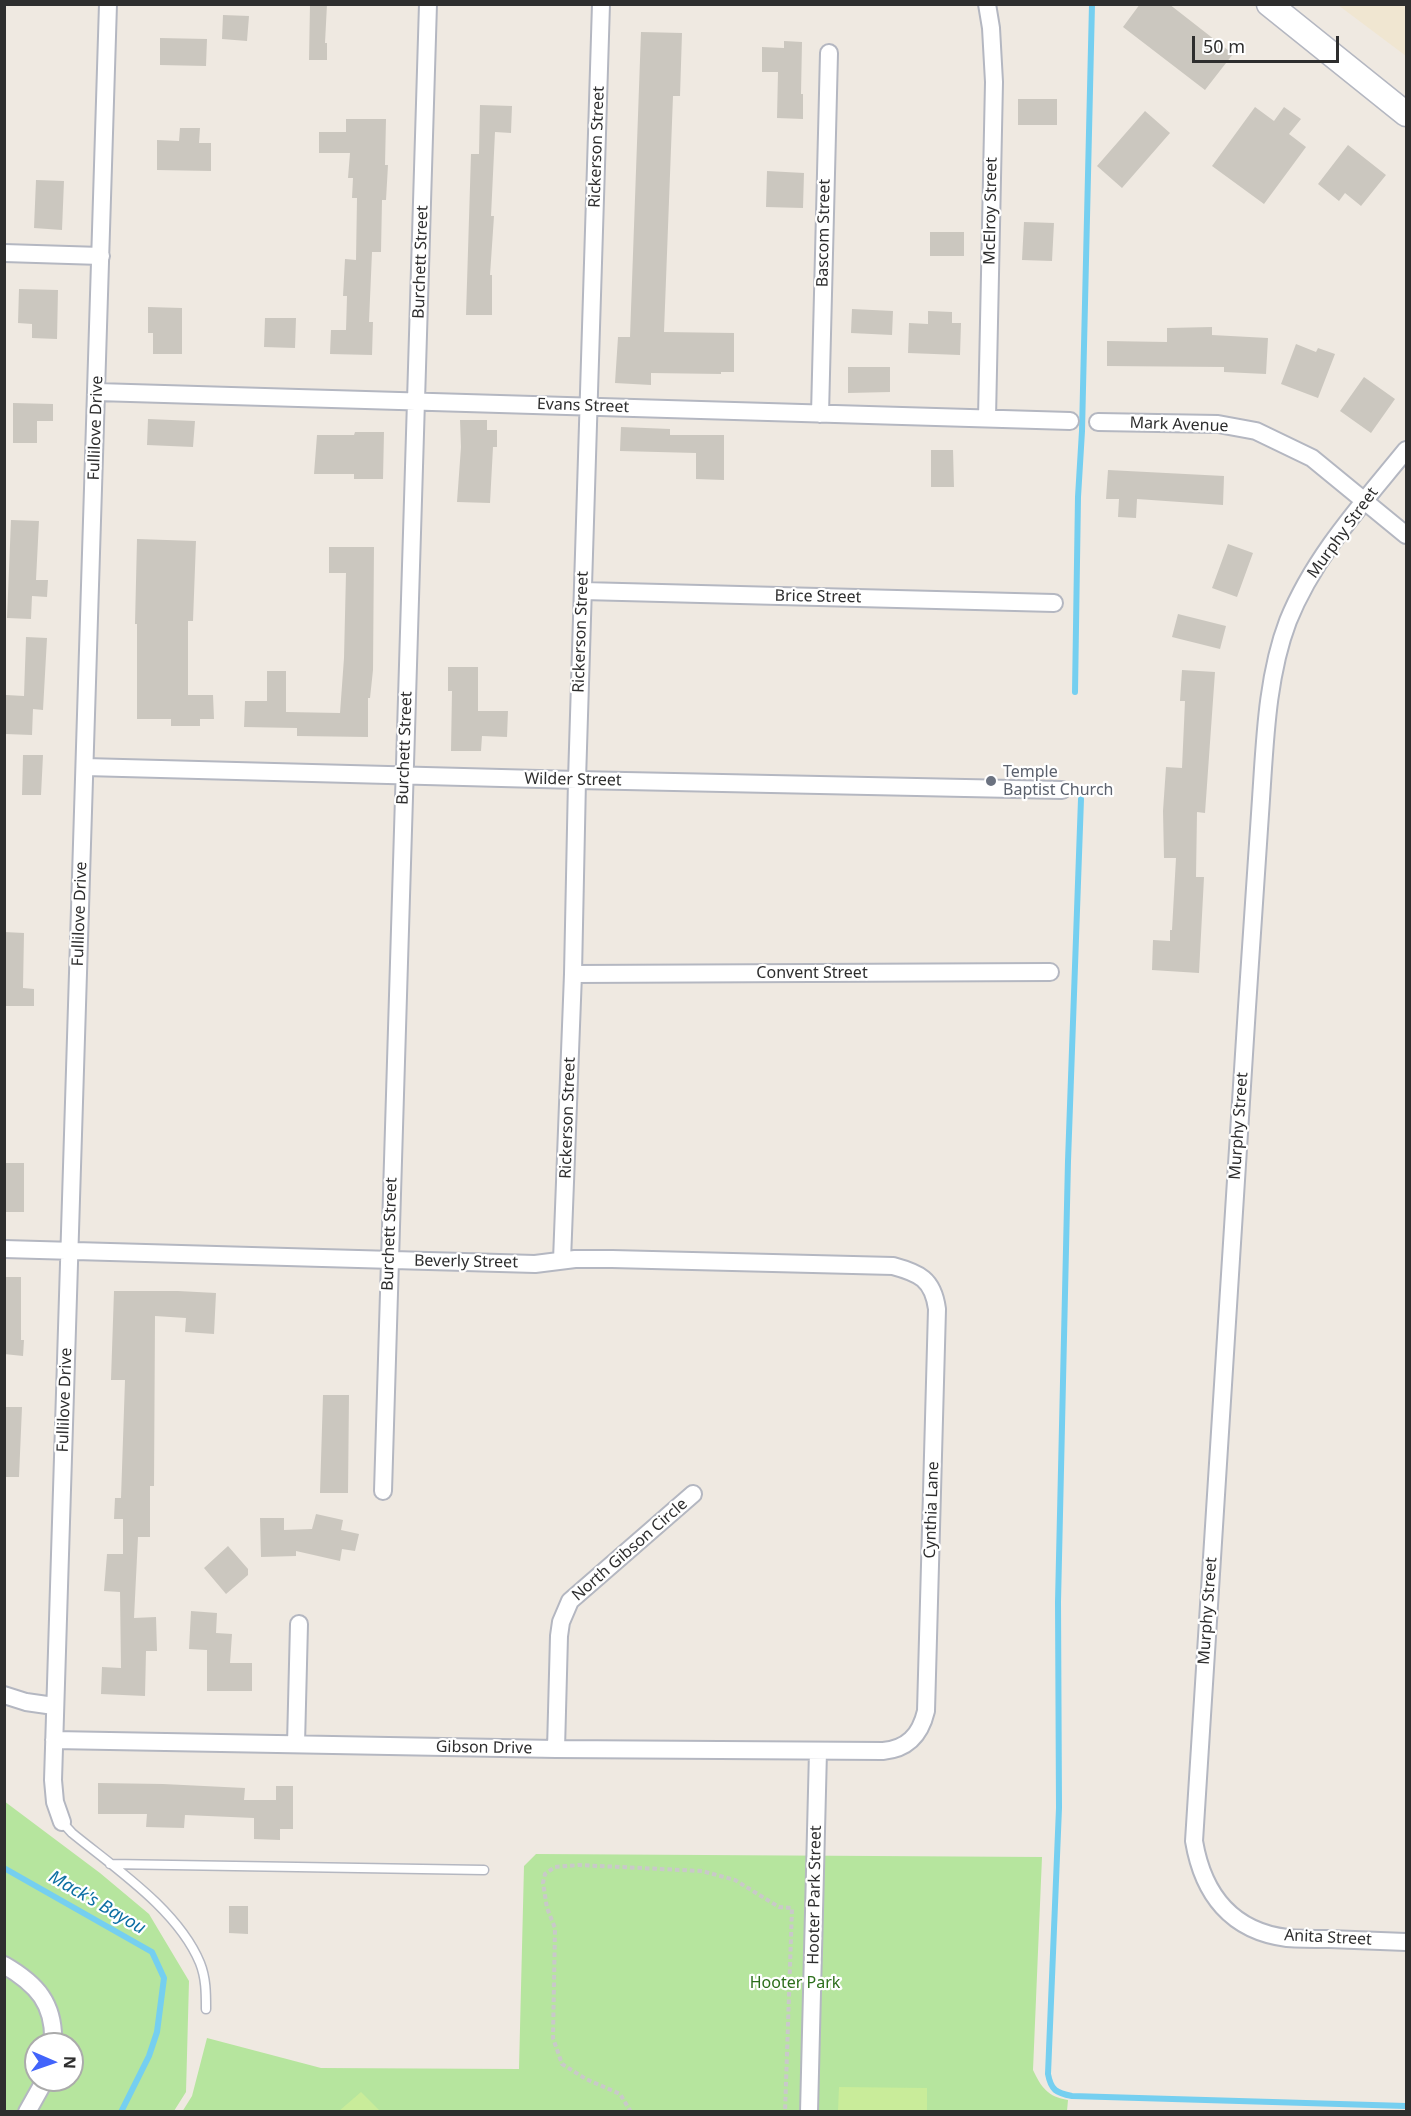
<!DOCTYPE html>
<html>
<head>
<meta charset="utf-8">
<style>
	body { margin:0 }
	#map { position:relative; width:1411px; height:2116px; overflow:hidden; background:#efe9e1; font-family:"Noto Sans",sans-serif }
	canvas { display:block }
	.frame { position:absolute; inset:0; border:6px solid #2e2e2e; pointer-events:none }
	.north { position:absolute; left:24px; top:2032px; width:60px; height:60px; box-sizing:border-box; background:#fff; border:2px solid #ababab; border-radius:50%; rotate:92deg; font-size:16px; font-weight:700; line-height:24px; text-align:center; color:#2e2e2e }
	.north::after { content:''; display:block; margin:auto; width:21px; height:27px; background:#4264fb; clip-path:polygon(50% 0,100% 100%,50% 72%,0 100%) }
	.scale { position:absolute; left:1192px; top:36px; width:147px; height:27px; box-sizing:border-box; border:3px solid #2e2e2e; border-top:0; padding-left:8px; font-size:18px; line-height:21px; white-space:nowrap; color:#2e2e2e; -webkit-text-stroke:4px #fff; paint-order:stroke }
</style>
</head>
<body>
<div id="map">
<canvas width="1411" height="2116"></canvas>
<div class="frame"></div>
<div class="north">N</div>
<div class="scale">50 m</div>
</div>
<script>
const ctx = document.querySelector('canvas').getContext('2d');
ctx.lineJoin = 'round';
function paint(path, color) { ctx.fillStyle = color; ctx.fill(path, 'evenodd'); }
function stroke(path, color, width, dash) { ctx.strokeStyle = color; ctx.lineWidth = width; ctx.lineCap = dash ? 'butt' : 'round'; ctx.setLineDash(dash || []); ctx.stroke(path); }
function drawText(font, color, halo, rows, align = 'center') {
  ctx.font = font + ' "Noto Sans",sans-serif'; ctx.lineWidth = 4.5; ctx.setLineDash([]); ctx.textBaseline = 'middle'; ctx.strokeStyle = halo; ctx.fillStyle = color; for (const [text, x, y, turn = 0] of rows) {
    ctx.save(); ctx.translate(x, y); ctx.rotate((+turn || 0) * Math.PI / 180); ctx.textAlign = isNaN(turn) ? turn : align; if (halo) ctx.strokeText(text, 0, 0); ctx.fillText(text, 0, 0); ctx.restore();
  }
}
paint(new Path2D(`
	M1338,5H1406V56Z`), '#f0e6d1');
paint(new Path2D(`
	M4,1801L100,1873L149,1914L189,1981L186,2092L174,2111H5ZM36,2044H72V2080H36Z
	M536,1854L1042,1857L1033,2070C1041,2087 1048,2097 1068,2100L1067,2111L182,2112L192,2096L207,2038L321,2068L519,2069L524,1866Z`), '#b6e59e');
paint(new Path2D(`
	M839,2087L927,2088V2111H838Z
	M361,2092L380,2111H339Z`), '#c9ec9a');
stroke(new Path2D(`
	M1075,692L1078,497L1082,431L1092,4
	M1081,799L1068,1161L1058,1602L1059,1808L1048,2074C1051,2090 1056,2093 1072,2096L1406,2106
	M4,1868L152,1952L164,1978L157,2032L149,2056L121,2112`), '#75cff0', 6);
paint(new Path2D(`
	M310,4H327L325,43H327V60H309Z
	M1140,4H1169L1233,54L1205,90L1123,27Z
	M223,15L249,16L247,41L222,39Z
	M641,32L682,33L680,96H673L664,332L734,333V372H721V374L651,373V385L615,383L618,337H630Z
	M160,38L207,39L206,66L160,65Z
	M784,41L802,42L801,94H803V119L777,118L778,72H762V47L784,48Z
	M1018,99H1057V125H1018Z
	M480,105L512,106L511,133L495,132L491,216H494L490,275H492V315H466L471,154H479Z
	M1255,107L1274,121L1284,107L1301,119L1289,134L1306,147L1264,204L1212,166Z
	M1145,111L1170,133L1122,188L1097,166Z
	M346,119H386L385,165H388L386,200H382L381,252H372L369,322H373L372,355L330,354L331,330H346L347,296H343L345,259L356,260L357,198H352L353,178H348L350,153H319V132H346Z
	M180,128H200L199,143H211V171L157,170V140L179,141Z
	M1348,145L1386,175L1361,206L1345,193L1339,201L1318,184Z
	M767,171L804,173L803,208L766,207Z
	M36,180L64,181L62,230L34,228Z
	M1024,222L1054,223L1052,261L1022,260Z
	M930,232H964V256H930Z
	M19,289L58,290L57,339L32,338V324L18,323Z
	M148,307L182,308V354H153V333H148Z
	M852,309L893,311L892,335L851,333Z
	M928,311L952,312V323H961L960,355L908,353L909,323L928,324Z
	M265,318H296L295,348L264,347Z
	M1212,327V335L1268,338L1266,374L1224,372V367L1107,366V341L1167,342V328Z
	M1296,344L1316,352L1318,348L1335,354L1318,398L1281,384Z
	M848,367H890V392L848,393Z
	M1364,377L1395,399L1371,433L1340,411Z
	M13,403L53,404V421H37V443H13Z
	M148,419L195,421L193,447L147,445Z
	M460,420H487V430H497V447H493L490,503L457,502L461,447Z
	M621,427L670,429V435H724V480L696,479V453L620,451Z
	M355,432H384L383,479H354V474H314L317,435H354Z
	M931,450H953L954,487H931Z
	M1108,470L1224,476L1223,505L1137,499L1136,518L1118,517L1119,499H1106Z
	M11,520L39,521L36,580H48L47,597L32,596L31,619L7,618Z
	M137,539L196,541L193,621H188V695H213L214,719H200V726H171V719H137V624H135Z
	M1228,544L1253,553L1237,597L1212,588Z
	M329,547H374L373,670L370,698H368V737L297,736V728L244,727L245,701H267V671H286V712L340,713L344,658L346,573H329Z
	M1178,614L1226,626L1220,649L1172,637Z
	M26,637L47,638L43,710L33,709L32,735L5,734L6,695L24,696Z
	M448,667H478V711H508L507,737L482,736L481,751H451L452,691H448Z
	M1182,670L1215,672L1205,813L1197,812L1196,877H1204L1199,973L1152,970L1153,940L1170,941V930H1172L1176,858H1164L1163,811L1166,767L1182,768L1185,701H1180Z
	M23,755H43L41,795H22Z
	M4,932L24,933L23,988L34,989V1006H4Z
	M4,1163H24V1212H4Z
	M4,1277H21V1340H24L23,1356L4,1354Z
	M114,1291H178L216,1293L214,1334L185,1332L186,1318L155,1316L154,1486H150V1537H138L134,1618L156,1617L157,1651H146L145,1696L101,1694L102,1667L121,1668L120,1592L104,1591L107,1554H123V1519H114L115,1498H121L125,1380H111Z
	M323,1395H349L348,1493H320Z
	M4,1407H22L19,1477H4Z
	M316,1514L343,1520L341,1530L359,1534L355,1551L342,1549L340,1561L296,1551V1556L261,1557L260,1518H284V1530L312,1529Z
	M228,1546L248,1569V1575L226,1594L204,1568Z
	M191,1611L217,1613L216,1633L232,1634L230,1663H252V1691H207V1650L189,1649Z
	M98,1783L163,1784L245,1788L244,1800H276V1786H293V1829H280V1840L254,1839V1818L185,1815L184,1828L146,1827L147,1814H98Z
	M229,1906H248V1934L229,1933Z`), '#cbc7bf');
const service = new Path2D(`
	M62,1822L72,1833C116,1869 178,1910 200,1963C206,1978 206,1993 206,2009
	M110,1864L484,1870`);
const minor = new Path2D(`
	M987,4L991,28L994,82L987,418
	M4,253L101,256
	M97,392L1070,421
	M820,414L829,53
	M1098,422L1218,424L1256,431L1312,458L1406,535
	M1406,450C1363,503 1314,556 1288,621C1267,676 1265,740 1261,799C1257,868 1252,937 1247,1007C1229,1285 1211,1563 1194,1841C1203,1894 1231,1931 1287,1938C1301,1939 1315,1939 1329,1939C1355,1940 1381,1941 1406,1942
	M583,591L1054,603
	M85,767L577,780L1062,790
	M573,974L1050,972
	M4,1249L535,1264L575,1259H612L893,1266C919,1273 933,1279 937,1309L926,1711C920,1736 907,1749 883,1751L556,1749L54,1740
	M562,1260L573,974L577,780L601,4
	M383,1491L428,4
	M4,1695L26,1702L54,1706
	M296,1744L299,1624
	M556,1749L559,1636L561,1622L570,1601L693,1494
	M62,1822L55,1802L53,1780L108,4
	M4,1965C37,1984 55,2004 53,2044
	M27,2112L45,2080
	M809,2112L818,1751`);
const secondary = new Path2D(`
	M1269,4L1406,114`);
stroke(service, '#b4b7c1', 11);
stroke(minor, '#b4b7c1', 20);
stroke(secondary, '#b4b7c1', 27);
stroke(new Path2D(`
	M631,2112L620,2094L586,2079L562,2064L553,2038L555,1928L547,1908L543,1883L545,1874L555,1867L579,1865L702,1871L735,1880L779,1907L792,1908L785,2112`), '#c9c9c9', 4, [4.5, 3]);
stroke(service, '#fff', 8);
stroke(minor, '#fff', 16);
stroke(secondary, '#fff', 24);
for (const [x, y, r, color] of [
	[991,781,6,"#6b7280"]
]) { const dot = new Path2D(); dot.arc(x, y, r, 0, 2 * Math.PI); ctx.fillStyle = color; ctx.fill(dot); stroke(dot, '#fff', 2); }
drawText('16px', '#2e2e2e', '#fff', [
	["Rickerson Street",597,147,-88],
	["McElroy Street",991,211,-89],
	["Bascom Street",824,233,-89],
	["Burchett Street",421,262,-88],
	["Evans Street",583,406,2],
	["Mark Avenue",1179,425,2],
	["Fullilove Drive",96,428,-88],
	["Murphy Street",1343,533,-54],
	["Brice Street",818,597,1],
	["Rickerson Street",581,632,-88],
	["Burchett Street",405,748,-88],
	["Wilder Street",573,780,1],
	["Fullilove Drive",80,914,-88],
	["Convent Street",812,973],
	["Rickerson Street",568,1118,-88],
	["Murphy Street",1239,1126,-86],
	["Burchett Street",390,1234,-88],
	["Beverly Street",466,1262,1],
	["Fullilove Drive",65,1400,-88],
	["Cynthia Lane",932,1510,-88],
	["North Gibson Circle",630,1550,-41],
	["Murphy Street",1208,1611,-86],
	["Gibson Drive",484,1748,1],
	["Hooter Park Street",815,1895,-89],
	["Anita Street",1328,1938,3]
]);
drawText('16px', '#5b616d', '#fff', [
	["Temple",1003,772],
	["Baptist Church",1003,790]
], 'left');
drawText('16px', '#2c6e1b', '#fff', [
	["Hooter Park",795,1983]
]);
drawText('italic 18px', '#0d6fa3', '#fff', [
	["Mack's Bayou",97,1903,30]
]);
</script>
</body>
</html>
